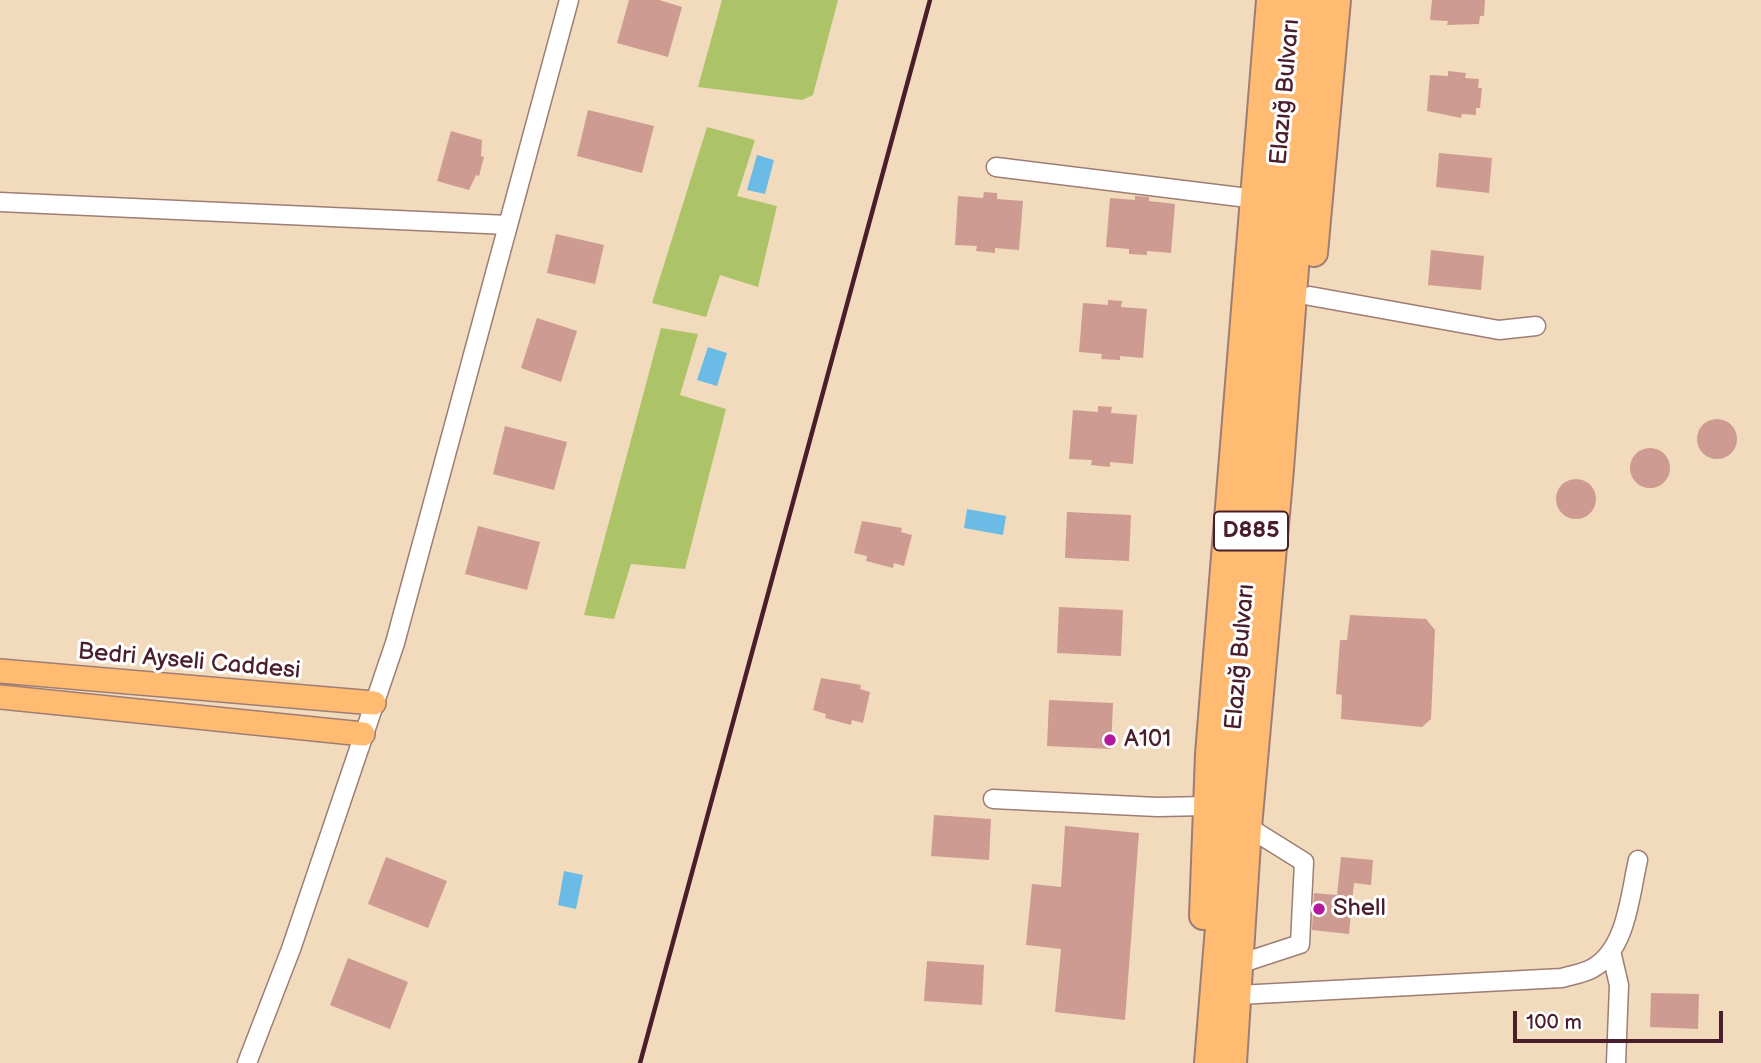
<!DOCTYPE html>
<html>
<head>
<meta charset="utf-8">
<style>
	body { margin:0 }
	#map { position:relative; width:1761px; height:1063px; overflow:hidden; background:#f2dbbc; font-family:"Balsamiq Sans",sans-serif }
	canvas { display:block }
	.scale { position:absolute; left:1513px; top:1011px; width:210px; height:32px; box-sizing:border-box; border:4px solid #4a1f2b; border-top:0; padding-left:9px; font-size:21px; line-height:24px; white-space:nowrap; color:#4a1f2b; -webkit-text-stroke:5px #fff; paint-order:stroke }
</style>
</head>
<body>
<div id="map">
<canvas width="1761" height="1063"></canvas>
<div class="scale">100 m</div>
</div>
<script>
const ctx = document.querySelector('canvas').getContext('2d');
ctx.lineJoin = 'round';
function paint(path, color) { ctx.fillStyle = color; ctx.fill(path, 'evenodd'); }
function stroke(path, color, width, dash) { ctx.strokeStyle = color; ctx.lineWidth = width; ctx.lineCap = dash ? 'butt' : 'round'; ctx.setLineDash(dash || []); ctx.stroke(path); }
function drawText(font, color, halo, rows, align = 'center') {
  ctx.font = font + ' "Balsamiq Sans",sans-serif'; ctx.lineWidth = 6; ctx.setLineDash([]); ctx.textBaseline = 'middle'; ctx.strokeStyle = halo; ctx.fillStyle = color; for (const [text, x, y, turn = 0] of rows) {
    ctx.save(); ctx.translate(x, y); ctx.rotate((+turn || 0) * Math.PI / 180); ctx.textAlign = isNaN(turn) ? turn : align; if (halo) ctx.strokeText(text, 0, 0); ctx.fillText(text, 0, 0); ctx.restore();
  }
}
paint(new Path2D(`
	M722,0H838L813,95L802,100L698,87Z
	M707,127L755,140L737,196L777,206L758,287L720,275L706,317L652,303Z
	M661,328L698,334L680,395L726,409L685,569L631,564L614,619L584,615Z`), '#adc367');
paint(new Path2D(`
	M757,155L774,160L765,194L747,190Z
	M708,347L727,353L717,386L697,380Z
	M967,509L1006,516L1003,535L964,528Z
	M564,871L583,875L576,909L558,905Z`), '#6abbe5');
paint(new Path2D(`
	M629,0H659L682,7L668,57L617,43Z
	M1432,0H1485L1484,16H1480L1479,24L1447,25L1448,21L1430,20Z
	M1448,71L1466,73L1465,78L1479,79L1478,88H1482L1480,108H1476V115L1462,114L1461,118L1427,111L1430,75L1448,76Z
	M588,110L654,126L642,173L577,156Z
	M451,131L482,140L481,156L484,157L479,176L476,175L469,190L437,181Z
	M1439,153L1492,158L1489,193L1436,187Z
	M984,192L997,193V199L1023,201L1019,250L995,248V253L976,251L977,246L955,245L958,196L983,198Z
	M1135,196L1149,197V201L1175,204L1171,253L1147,251V255L1129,254V249L1106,247L1110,198L1135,200Z
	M556,234L604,245L595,284L547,273Z
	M1431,250L1484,256L1481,290L1428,285Z
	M1108,300L1122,301L1121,307L1147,309L1143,358L1120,356V360L1101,359L1102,354L1079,352L1083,303L1108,305Z
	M537,318L577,331L561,382L521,368Z
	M1098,406L1112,407L1111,413L1137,415L1133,464L1110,462V467L1091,465L1092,460L1069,459L1073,410L1098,412Z
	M1697 439a20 20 0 1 1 40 0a20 20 0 1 1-40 0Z
	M505,426L567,442L554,490L493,474Z
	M1630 468a20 20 0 1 1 40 0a20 20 0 1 1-40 0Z
	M1556 499a20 20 0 1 1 40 0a20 20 0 1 1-40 0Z
	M1067,512L1131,515L1129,561L1065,558Z
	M862,521L902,528L901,532L912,535L904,566L894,563L893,568L866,561L867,556L854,553Z
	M478,526L540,542L527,590L465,574Z
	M1059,607L1123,610L1121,656L1057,653Z
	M1350,615L1426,619L1435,630L1431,719L1422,727L1341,719L1342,695L1336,694L1340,640H1347Z
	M821,678L861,685L860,689L870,692L863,723L852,720L851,725L825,718L826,714L813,710Z
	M1049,700L1113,703L1111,749L1047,746Z
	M934,815L991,819L989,860L931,856Z
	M1065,826L1139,833L1125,1020L1055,1012L1061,949L1026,945L1032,884L1061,887Z
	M386,857L447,881L428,928L368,904Z
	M1341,857L1373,860L1371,885L1354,883L1349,934L1312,930L1314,893L1337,895Z
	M348,958L408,982L390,1029L330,1005Z
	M927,961L984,965L982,1005L924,1001Z
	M1651,993L1699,994L1698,1029L1650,1027Z`), '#cd9b91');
const minor = new Path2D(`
	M996,167L1256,199
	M0,202L508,225
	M1310,296L1499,330L1536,326
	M993,799L1157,807L1207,806
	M1611,951L1619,985L1616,1063
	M1239,964L1300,944L1304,862L1248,827
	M1238,995L1562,978C1572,975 1585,973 1593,968C1627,949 1630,894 1638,860
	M247,1063L291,949L395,643L569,0`);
const major = new Path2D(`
	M0,671L374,703
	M0,697L363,734`);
const highway = new Path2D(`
	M1314,253L1337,0
	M1203,916L1209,754L1270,0
	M1208,1063L1294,0
	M1233,1063L1248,827L1280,469L1315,0`);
stroke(minor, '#9e7d74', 21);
stroke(major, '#9e7d74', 26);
stroke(highway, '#9e7d74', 30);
stroke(minor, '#fff', 18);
stroke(major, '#ffbb71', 23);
stroke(highway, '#ffbb71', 26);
stroke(new Path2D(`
	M640,1063L930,0`), '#4a1f2b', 4.5);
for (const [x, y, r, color] of [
	[1110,740,7,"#b5179e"],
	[1319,909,7,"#b5179e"]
]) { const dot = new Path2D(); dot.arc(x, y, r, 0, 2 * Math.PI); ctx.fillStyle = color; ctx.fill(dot); stroke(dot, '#fff', 2.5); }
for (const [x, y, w] of [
	[1251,531,74]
]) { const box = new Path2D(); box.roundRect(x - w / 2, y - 19.5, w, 39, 5); ctx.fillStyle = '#fff'; ctx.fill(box); stroke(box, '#4a1f2b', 2); }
drawText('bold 23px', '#4a1f2b', null, [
	["D885",1251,531]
]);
drawText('24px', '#4a1f2b', '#fff', [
	["Elazığ Bulvarı",1286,92,-85],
	["Elazığ Bulvarı",1241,657,-85],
	["Bedri Ayseli Caddesi",189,662,5]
]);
drawText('24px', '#4a1f2b', '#fff', [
	["A101",1124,740],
	["Shell",1333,909]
], 'left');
</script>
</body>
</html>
